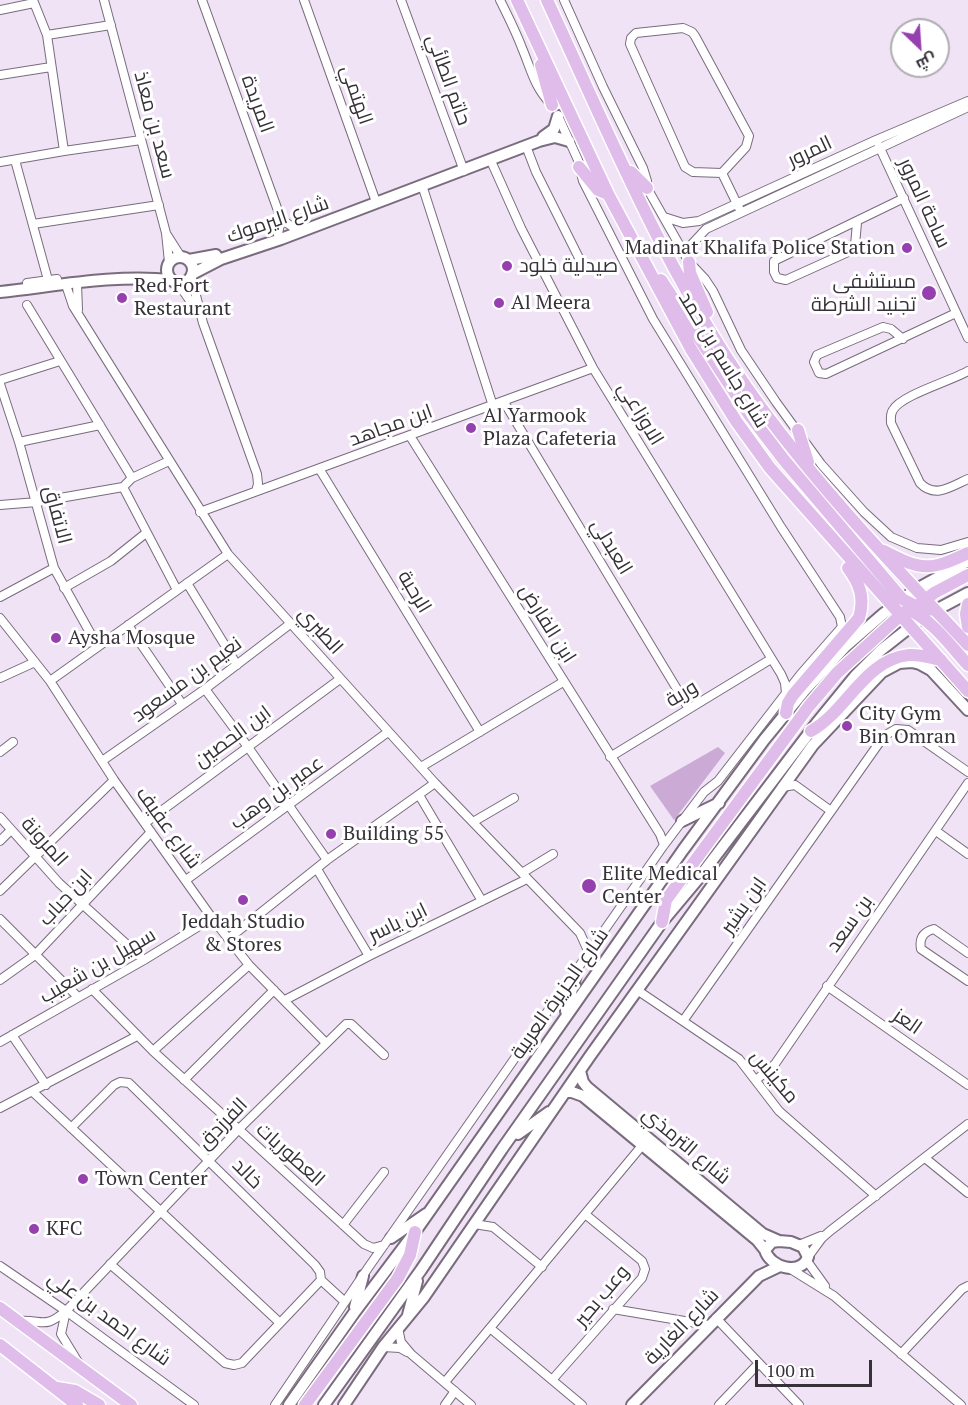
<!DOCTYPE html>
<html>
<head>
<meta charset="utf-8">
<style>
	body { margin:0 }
	#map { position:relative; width:968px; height:1405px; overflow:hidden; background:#f1e3f6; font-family:"PT Serif",Cairo,serif }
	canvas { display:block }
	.north { position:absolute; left:890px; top:18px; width:60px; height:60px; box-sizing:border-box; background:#fff; border:2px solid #afadb0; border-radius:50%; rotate:155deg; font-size:16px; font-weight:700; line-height:24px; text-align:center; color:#373239 }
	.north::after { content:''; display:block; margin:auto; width:21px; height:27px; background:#9540ae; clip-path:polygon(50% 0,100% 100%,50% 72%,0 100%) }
	.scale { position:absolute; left:755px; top:1360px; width:117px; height:27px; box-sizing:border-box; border:3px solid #373239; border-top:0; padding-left:8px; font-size:18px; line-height:21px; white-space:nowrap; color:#373239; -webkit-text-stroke:4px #fff; paint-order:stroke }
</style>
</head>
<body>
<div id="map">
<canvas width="968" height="1405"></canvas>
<div class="north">ش</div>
<div class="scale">100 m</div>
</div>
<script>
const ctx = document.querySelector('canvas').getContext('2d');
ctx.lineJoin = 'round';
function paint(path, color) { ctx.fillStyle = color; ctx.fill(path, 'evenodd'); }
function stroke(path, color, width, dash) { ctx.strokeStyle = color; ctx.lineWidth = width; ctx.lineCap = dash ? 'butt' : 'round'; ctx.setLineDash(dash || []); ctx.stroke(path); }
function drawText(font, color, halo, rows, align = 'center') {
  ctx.font = font + ' "PT Serif",Cairo,serif'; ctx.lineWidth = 6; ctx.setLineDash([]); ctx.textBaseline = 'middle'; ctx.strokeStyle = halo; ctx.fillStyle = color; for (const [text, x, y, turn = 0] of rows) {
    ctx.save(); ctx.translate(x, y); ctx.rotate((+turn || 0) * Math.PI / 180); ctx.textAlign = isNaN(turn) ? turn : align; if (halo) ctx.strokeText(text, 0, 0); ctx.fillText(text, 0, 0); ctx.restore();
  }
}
paint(new Path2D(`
	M718,747L725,753L674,820L650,786Z`), '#cbaad6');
const street = new Path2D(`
	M33,0L47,35L64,151
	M104,0L166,233L169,262
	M202,0L281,219L278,234
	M304,0L376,202
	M401,0L464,171
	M500,0C508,16 516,32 522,48C531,69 534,86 550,103
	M564,0L603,87L643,168L647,181V188L689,262L705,279L713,291L741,350L776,402L821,464L864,512L891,537L917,548L941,550L968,542
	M0,10L34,3
	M683,28L692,32L695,36L749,136L746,147L722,173L693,172L685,167L630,44L631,38L636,33Z
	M47,35L111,25
	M0,75L51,67
	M526,146L536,172L580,260
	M879,146L968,338
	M15,160L48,280
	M491,161L521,228L593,368L781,674L785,683L786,693
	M0,162L64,151L141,140
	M722,173L739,208
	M422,185L493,406
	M664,217L683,223L699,221L876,140L968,101
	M281,219L294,228
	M857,223L855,245L848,252L786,280L777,278L774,272V261L904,198
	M33,224L159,205
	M167,235L181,257
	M689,261L692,244L706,229L966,108
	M191,276L203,323L257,474L258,484L256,491
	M177,282L195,308
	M27,283L57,279
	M77,284L78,310
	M66,285L73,306L228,554L435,783L580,933L589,953
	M27,305L132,478
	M903,339L891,329L883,327L817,355L814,362L819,373L826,374L956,313
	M968,371C951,381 901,395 893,410C890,414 891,418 891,423L920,483C935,499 952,486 968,479
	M0,380L60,361
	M0,384L19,442L54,568L98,647
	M504,402L689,709
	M410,436L660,834L664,845
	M19,442L100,425
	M169,461L132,478L123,487L177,590
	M320,470L480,732
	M0,505L37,502L123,487
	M200,512L593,368
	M187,583L237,665
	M64,588L111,561L146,533
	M0,597L54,568
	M0,618L50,681L114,780L212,918L249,965L326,1043
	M128,625L182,704
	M0,678L35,662
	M50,681L228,554
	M205,689L248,747L327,860
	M0,752L13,742
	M610,757L771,659
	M102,761L205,689L290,624
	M421,767L563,682
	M782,787L795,785L831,811
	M419,795L482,901
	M0,817L59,883L144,960
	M473,822L514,798
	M145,823L340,679
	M936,831L968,854
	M0,841L11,830
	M317,869L369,956
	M522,873L553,854
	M186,880L388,732
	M0,891L114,780
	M0,919L78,997
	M228,939L327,860L435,783
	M968,953L934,929C923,932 919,938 921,949L968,981
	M0,980L35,955L151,832
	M827,986L968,1085
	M92,989L153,1051L364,1244L373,1248L384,1245
	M637,990L739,1059L779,1111L876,1196
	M285,1000L369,956L527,879
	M683,1021L884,736L896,729L908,730L968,772
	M12,1035L46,1085
	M0,1042L144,960L212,918
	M153,1051L249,965
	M184,1080L274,990
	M756,1080L775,1064L968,783
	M33,1092L280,1323
	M0,1108L137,1036
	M71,1128L114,1085L120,1082L129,1083L315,1265L320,1272L321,1280
	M925,1158L968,1193
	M474,1224L493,1227L542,1267
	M343,1225L384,1172
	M799,1245L821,1236
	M808,1257L822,1238L830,1231L968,1124
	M807,1261L825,1286
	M110,1264L225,1363L234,1365L242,1363L321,1280
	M0,1266L66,1311L194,1405
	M789,1268L834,1296L961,1405
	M321,1280L345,1302
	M613,1309L708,1325
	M66,1311L61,1334L78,1362
	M716,1318L799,1405
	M18,1321C43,1319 43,1330 66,1311L238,1130L346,1024H351L384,1055
	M398,1328L401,1342L411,1354L471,1405
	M490,1328L582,1405
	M383,1347L400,1348L407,1352
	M901,1354L962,1289L968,1286
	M552,1380L642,1278L645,1269L642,1261L585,1214
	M445,1382L645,1142
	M275,1405L368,1268L664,845L704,792L718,781L800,675L842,627L840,617L781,527L653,319L583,181L578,160L558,116
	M445,1405L455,1391
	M719,1405L759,1363`);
const secondary = new Path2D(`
	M543,137L554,129L558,116
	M167 270a13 13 0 1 1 26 0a13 13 0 1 1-26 0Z
	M189,260L216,255
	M192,274L221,259L281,239L539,141L555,137L569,141
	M0,292C56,286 115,274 171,280
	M682,821L719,803
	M566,1011L577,971
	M580,1071L583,1082L587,1087L763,1234L779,1241
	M566,1092H572L583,1096L757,1240L765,1250
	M518,1134L549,1112
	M391,1238L426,1214
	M779,1241L791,1242L803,1247L808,1257C801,1276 770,1268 765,1250L772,1242Z
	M355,1307L363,1276
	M408,1315L417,1281
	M289,1405L354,1313L415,1232L683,850L764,740L805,690L845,647L883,614L915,590L968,561
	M324,1405L421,1270L502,1149L662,922L698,879L816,724L856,675L881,650L923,617L968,593
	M344,1405L383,1347L424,1297L590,1056L813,745L882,672L899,663L912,662L920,664L931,670L968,710
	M632,1405L759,1276L780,1266`);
const primary = new Path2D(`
	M517,0L608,194L691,349L736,421L770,468L968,691
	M547,0C611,138 669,282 760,406C822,491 896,568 968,645
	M541,65L552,105
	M579,167L598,190L608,194
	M631,172L647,188
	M689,262L690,273L707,312
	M661,280L748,413L784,460L902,599L918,607L935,610
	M798,430L808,462
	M884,551C922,571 930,571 968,553
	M920,604L934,593L968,575
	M968,604L966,614L968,627
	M908,609C933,621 949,644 968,665
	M786,713L788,703L793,695L859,618C865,598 860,584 848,568
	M811,731C846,712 865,659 909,655C920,654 931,658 941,660
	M662,922L666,900L809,706L837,673L904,612
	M0,1308L131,1405
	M0,1345L77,1405
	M57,1388L75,1391L99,1405
	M305,1405L398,1278L410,1255L415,1232`);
stroke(street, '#796c7d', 10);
stroke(secondary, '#796c7d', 14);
stroke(primary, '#fff', 15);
stroke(street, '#fff', 8);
stroke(secondary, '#fff', 10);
stroke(primary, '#dfbcea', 12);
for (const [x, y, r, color] of [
	[907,248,6,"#9540ae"],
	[507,266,6,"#9540ae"],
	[929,293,8,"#9540ae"],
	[122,298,6,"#9540ae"],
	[499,303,6,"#9540ae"],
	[471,428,6,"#9540ae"],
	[56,638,6,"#9540ae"],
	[847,726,6,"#9540ae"],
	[331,834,6,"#9540ae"],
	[589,886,8,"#9540ae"],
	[243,900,6,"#9540ae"],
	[83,1179,6,"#9540ae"],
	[34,1229,6,"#9540ae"]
]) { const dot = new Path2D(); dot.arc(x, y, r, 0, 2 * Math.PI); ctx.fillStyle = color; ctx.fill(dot); stroke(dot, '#fff', 2); }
drawText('20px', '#373239', '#fff', [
	["حاتم الطائي",448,80,70],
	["الهتمي",356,95,71],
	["المريدة",257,104,70],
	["سعد بن معاذ",154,125,75],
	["المرور",810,152,-25],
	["ساحة المرور",924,203,65],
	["شارع اليرموك",278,220,-19],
	["شارع جاسم بن حمد",723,360,59],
	["الاوزاعي",640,414,59],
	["ابن مجاهد",391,426,-20],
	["الاتفاق",57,515,75],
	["العبدلي",611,547,59],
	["الرحبة",414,592,59],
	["ابن الفارض",547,624,58],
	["الطبري",320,631,48],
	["نعيم بن مسعود",187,680,-36],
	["وربة",682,694,-31],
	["ابن الحصين",233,737,-36],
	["عمير بن وهب",277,793,-36],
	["شارع عفيف",168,828,54],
	["المرونة",44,842,48],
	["ابن حباب",66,898,-47],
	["ابن بشير",744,906,-55],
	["ابن ياسر",398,923,-26],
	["بن سعد",850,924,-55],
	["سهيل بن شعيب",98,966,-30],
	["شارع الجزيرة العربية",560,994,-55],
	["العز",907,1022,35],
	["مكينس",774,1077,50],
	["الفرزدق",223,1124,-46],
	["شارع الترمذي",686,1146,40],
	["العطوريات",290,1155,42],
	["خالد",247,1174,45],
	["وعب بحير",602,1296,-50],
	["شارع احمد بن علي",109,1319,36],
	["شارع الغارية",682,1327,-46]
]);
drawText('20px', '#373239', '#fff', [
	["Madinat Khalifa Police Station",895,248,"right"],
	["صيدلية خلود",519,266],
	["مستشفى",916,282,"right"],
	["تجنيد الشرطة",916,305,"right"],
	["Red Fort",134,286],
	["Restaurant",134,309],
	["Al Meera",511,303],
	["Al Yarmook",483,416],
	["Plaza Cafeteria",483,439],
	["Aysha Mosque",68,638],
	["City Gym",859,714],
	["Bin Omran",859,737],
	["Building 55",343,834],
	["Elite Medical",602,874],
	["Center",602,897],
	["Jeddah Studio",243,922,"center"],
	["& Stores",243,945,"center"],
	["Town Center",95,1179],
	["KFC",46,1229]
], 'left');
</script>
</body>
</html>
